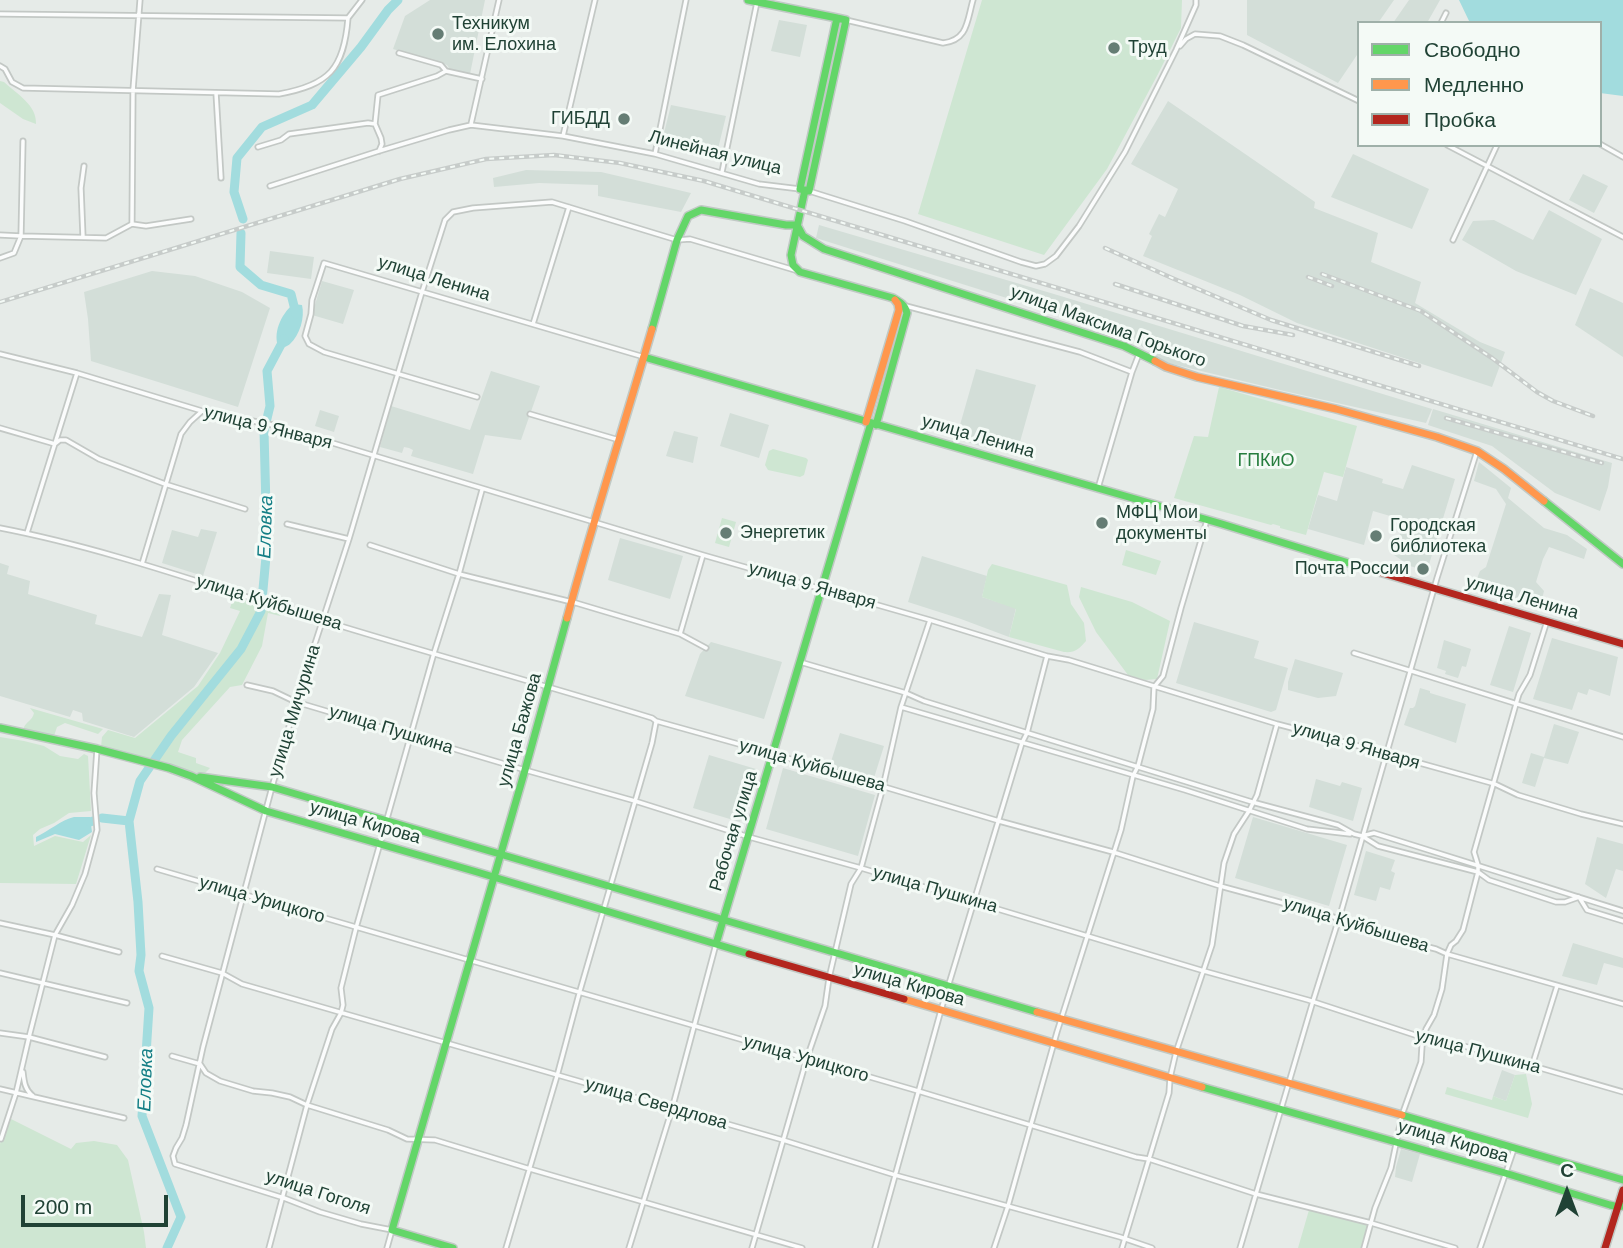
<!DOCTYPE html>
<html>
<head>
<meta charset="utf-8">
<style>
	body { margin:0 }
	#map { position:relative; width:1623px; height:1248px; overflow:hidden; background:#e6ebe8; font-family:Arial,sans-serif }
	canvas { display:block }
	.legend { position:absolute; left:1357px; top:21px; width:245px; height:126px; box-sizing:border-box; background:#f4faf6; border:2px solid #9fb0a9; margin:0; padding:9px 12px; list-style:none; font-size:21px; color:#204235 }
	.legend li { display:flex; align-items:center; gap:14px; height:35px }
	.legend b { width:35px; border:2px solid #9fb0a9 }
	.north { position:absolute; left:1532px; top:1157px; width:70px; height:70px; -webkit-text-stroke:5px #f4faf6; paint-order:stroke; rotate:0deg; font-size:19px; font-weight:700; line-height:28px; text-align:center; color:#204235 }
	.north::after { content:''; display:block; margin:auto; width:24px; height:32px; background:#204235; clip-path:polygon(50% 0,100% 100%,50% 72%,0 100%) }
	.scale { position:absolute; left:21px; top:1195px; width:147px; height:32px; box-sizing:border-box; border:4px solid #204235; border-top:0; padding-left:9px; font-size:21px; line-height:24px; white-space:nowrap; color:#204235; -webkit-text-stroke:5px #f4faf6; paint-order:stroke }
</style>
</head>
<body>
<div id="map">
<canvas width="1623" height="1248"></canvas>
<ul class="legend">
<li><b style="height:9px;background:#63d668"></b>Свободно</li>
<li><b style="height:9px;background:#ff974d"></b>Медленно</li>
<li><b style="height:9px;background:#b3261e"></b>Пробка</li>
</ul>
<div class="north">С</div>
<div class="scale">200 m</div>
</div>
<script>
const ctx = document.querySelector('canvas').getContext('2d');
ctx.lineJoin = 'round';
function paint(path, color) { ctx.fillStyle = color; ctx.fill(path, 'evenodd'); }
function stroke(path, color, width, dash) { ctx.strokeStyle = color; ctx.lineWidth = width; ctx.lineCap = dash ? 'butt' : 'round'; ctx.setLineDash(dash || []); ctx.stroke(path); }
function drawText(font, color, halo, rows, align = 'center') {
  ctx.font = font + ' Arial,sans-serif'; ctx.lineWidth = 6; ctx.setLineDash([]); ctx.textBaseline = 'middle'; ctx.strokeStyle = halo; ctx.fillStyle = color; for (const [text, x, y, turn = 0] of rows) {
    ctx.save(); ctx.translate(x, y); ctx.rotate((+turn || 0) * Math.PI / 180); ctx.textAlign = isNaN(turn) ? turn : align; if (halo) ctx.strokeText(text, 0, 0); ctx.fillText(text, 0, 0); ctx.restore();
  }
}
paint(new Path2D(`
	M430,0H485L470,74L451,71L447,65L393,49L405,16Z
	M1247,0H1394L1378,23H1359V52L1338,83L1247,35Z
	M1409,0H1440L1427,23H1393Z
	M779,20L807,25L800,57L771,51Z
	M1168,101L1315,202L1314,208L1378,233L1371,262L1421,282L1415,303L1480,342L1505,352L1492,387L1297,323L1240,295L1143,256L1152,236L1149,234L1159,214L1165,217L1178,189L1131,164Z
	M671,105L726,116L716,157L661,145Z
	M1353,154L1429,189L1412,229L1331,197Z
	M526,170L601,172L691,193L681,212L598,196V185L539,183L494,187L493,178Z
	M1583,174L1608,186L1594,213L1569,200Z
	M1549,210L1602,239L1576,295L1516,271L1462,240L1473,221L1494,220L1533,240Z
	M819,225L1054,294L1432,409L1426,423L1284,391L1164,362L1133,340L1048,311L816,238Z
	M270,251L314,257L311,279L267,273Z
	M152,271L195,276L242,292L270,308L238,407L91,361L88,319L84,292Z
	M322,281L354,290L343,324L312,315Z
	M1590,288L1623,303V357L1575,325Z
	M976,369L1036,385L1016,456L956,439Z
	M491,371L540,386L521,440L485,435L473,474L411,456L413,450L409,448L404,447L402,453L380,447L391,406L470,430Z
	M1433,409L1612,463L1608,487L1600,511L1555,493L1492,446L1428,425Z
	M320,410L339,416L334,432L315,426Z
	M730,413L769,425L759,458L720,446Z
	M674,431L698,437L693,463L666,456Z
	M1479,462L1511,488L1508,498L1544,528L1567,535L1587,549L1584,559L1549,547L1543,559L1536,582L1544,591L1540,607L1487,592V590L1474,586L1480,571L1486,567L1506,504L1496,489L1474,481Z
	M1412,465L1455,479L1427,571L1410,566L1394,555L1404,520L1373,511L1364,545L1308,529L1318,495L1337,501L1346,467L1383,479L1382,483L1403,489Z
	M201,529L217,532L203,576L162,563L172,530L198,537Z
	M620,538L683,556L670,599L608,580Z
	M922,556L987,576L982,597L1016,608L1009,637L961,619L908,602Z
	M0,563L9,566L7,574L30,581L28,594L97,615L95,624L142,637L159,594L171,595L162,635L218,653L194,687L134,737L83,721L82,713L73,710L70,717L0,696Z
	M1194,622L1259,641L1254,658L1288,668L1276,710L1271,712L1176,683Z
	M1509,626L1531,633L1513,692L1490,685Z
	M1552,638L1618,657L1610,696L1589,689L1587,695L1578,692L1572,710L1533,699Z
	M1444,640L1471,649L1466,667L1462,666L1458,678L1445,674L1446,671L1437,668Z
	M711,642L782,662L764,719L685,696L700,654Z
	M1295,659L1343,673L1336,696L1318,698L1288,690V682Z
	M1420,688L1430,691V693L1466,704L1456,743L1404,725L1410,708H1413L1415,706Z
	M1554,724L1579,732L1568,764L1544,758L1535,787L1522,783L1531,753L1544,757Z
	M840,733L884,746L873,781L829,768Z
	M709,755L756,769L740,822L693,808Z
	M783,768L875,795L858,856L766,829Z
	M1316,779L1340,786L1342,782L1362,788L1353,821L1309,807Z
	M1253,817L1347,845L1329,906L1235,878Z
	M1597,837L1623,844V871L1616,869L1606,898L1585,884Z
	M1366,851L1395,860L1391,871L1395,873L1390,890L1380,887L1376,901L1354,895Z
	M1573,943L1623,958V968L1604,963L1597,985L1562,976Z
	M1502,1070L1515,1075L1506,1101L1493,1096Z
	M1401,1149L1420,1154L1412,1182L1395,1177L1396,1167Z`), '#d3ded8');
paint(new Path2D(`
	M982,0H1182L1181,28L1158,74L1107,169L1044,255L918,214Z
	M0,81L4,82C17,94 37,105 36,124L23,119L0,103Z
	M1219,387L1357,426L1343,477L1324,472L1306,535L1280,528V526L1273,524L1271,525L1174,498L1194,436L1208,437Z
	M773,449L806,458L808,460L804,475L800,477L768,470L765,465L769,451Z
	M722,518L736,522L729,547L715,543Z
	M1126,550L1161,561L1156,575L1122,565Z
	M992,564L1067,585L1071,604L1084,623L1086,641C1079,649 1075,653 1064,652L1009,637L1016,609L982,597L988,570Z
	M1081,587L1132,602L1170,621L1157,679L1145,680L1128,675L1096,632L1079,597Z
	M234,596L282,611L280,616L268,613L262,646L242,685L230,687L182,740L178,752L196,758V763L210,768L203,775L101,747L102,737L108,730L135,738L198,686L220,653L240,611L230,608Z
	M30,708L103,729L98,734L65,723L57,727L54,736L27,731L24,730V727C27,721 32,721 34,713Z
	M0,737L24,741L44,746L60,756L78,759L84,754L88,756L91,811L69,813L54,823L40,829L33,835L34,846L55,836L83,842L91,835L76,884L0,883Z
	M1526,1074L1532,1104L1528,1118L1445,1094L1447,1087L1492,1100L1493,1096L1506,1101L1515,1075Z
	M9,1118L71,1149L76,1143L94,1141L117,1145L128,1160L144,1232L146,1248H0V1144Z
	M1309,1210L1368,1225L1362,1248H1298Z`), '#cee6d2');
paint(new Path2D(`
	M1459,0H1623V96L1600,93V23H1470Z
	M293,304L302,305C305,317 300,335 290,344C288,346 282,348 279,349C272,333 281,315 293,304Z
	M74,817H90L92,832L79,840L55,834L36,842V837C49,831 61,820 74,817Z`), '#a2dcde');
stroke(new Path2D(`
	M243,219L234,192L237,158L262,127L312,105L361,47L388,10L398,0
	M241,233L240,267L261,285L291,294L296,314
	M102,818L129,821
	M90,822L93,821
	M167,1248L181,1217L142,1116L149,1008L139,971L141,955L138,902L129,821L140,781L171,736L241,649L261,611L267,546L264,431L270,406L267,371L284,339`), '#a2dcde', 9);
const street = new Path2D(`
	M0,14L348,18
	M348,18L362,0
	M846,20L943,43C968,40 967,21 973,0
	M1441,23L1446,13
	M1180,46L1186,39L1195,34L1220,36L1243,45L1359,101
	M399,53L441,65L446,71L482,79
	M0,66L5,69L12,82L23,88L279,94C329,85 344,69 348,18
	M216,93L221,178
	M471,124L499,0
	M563,136L595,0
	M1600,144L1623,157
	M1447,145L1623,237
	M258,147L281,140L289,134L368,123L375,124
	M379,151L382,144L381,138L375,124L378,95L437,76L446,71
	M655,154L686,0
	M722,172L757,2
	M270,186L379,151L449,130L471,125L563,136L655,154L759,184L800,189
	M809,191L905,221L1021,262L1036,266L1045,264L1056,256L1079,226L1125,152L1176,50L1196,5V0
	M132,224L133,90L140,0
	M0,235L21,236L23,141
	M83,237L81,188L84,166
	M1453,240L1497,145
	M0,258L14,253L21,236L106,238L132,224L146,226L191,219
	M906,306L1080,352L1132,372
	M533,324L569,207
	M0,354L77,373L202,411L273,425L703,555L930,620L1047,656L1069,660L1277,724L1319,735L1495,784L1518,795L1581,814L1623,824
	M477,397L324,352L309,344L305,336L311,314L312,300L324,263L644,357
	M530,414L619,440
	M0,428L55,444L60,440H66L99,459L165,484L245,509
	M1098,488L1132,372L1139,354
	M287,524L349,539
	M0,528C109,549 215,588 321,620C431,654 542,684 652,718L656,721L767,752L999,821L1113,852L1220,886L1331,916L1373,933L1436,949L1447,954L1623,1004
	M27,533L77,373
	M370,545L459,574L576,603L680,634L706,648
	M142,564L181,434L190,422L201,412
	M680,634L703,555
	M1354,653L1623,737
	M800,662L906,693L924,701L1252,802L1338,825L1354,834L1362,836L1374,833L1623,911
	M247,685L273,691L296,702L525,770L635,801L749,837L861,868L1204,971L1308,1000L1424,1038L1464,1046L1623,1092
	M901,707L1185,790L1307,829L1350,834
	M1362,836L1378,846L1478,872L1489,880L1556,902H1565L1579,897L1587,910L1623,921
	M157,869L918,1091L1136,1157L1149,1159L1256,1194L1371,1223L1455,1248
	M0,923L55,935L119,952
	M162,956L222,973L242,984L783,1140L895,1175L1120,1237L1152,1248
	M0,973L127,1003
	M0,1033L29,1037L105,1057
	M172,1056L200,1064L206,1073L220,1081L253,1091L272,1093L290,1097L307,1105L388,1130L407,1139L435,1140L530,1169L802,1248
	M1532,1066L1557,986
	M23,1072C24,1082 25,1090 33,1096
	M0,1089L124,1118
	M1,1139L16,1093L29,1037L55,935L72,905L85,874L97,830L94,793L97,749
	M269,1248L307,1105L332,1029L341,1013L343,1005L341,988L356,928L434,653L459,574L482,490
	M387,1248L392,1230L361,1224L320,1212L284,1198L175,1164L173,1156L176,1148L182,1138L186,1125L203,1047L272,787L296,702L349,539L422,292L445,220L453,212L473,208L552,202L677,240L690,239L798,271
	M506,1248L557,1076L579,994L652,743L656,722
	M629,1248L672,1109L716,944
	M752,1248L807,1058L825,1006L829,978L851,884L861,868L883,787L901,707L930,620
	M875,1248L941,1010L1022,743L1027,733L1047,656
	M994,1248L1008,1206L1057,1032L1121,830L1133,776L1138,766L1153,709L1154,687L1163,676L1181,608L1207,520
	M1122,1248L1169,1093L1170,1078L1176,1052L1212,945L1224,863L1234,834L1249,811L1257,795L1277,724
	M1240,1248L1313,1001L1341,912L1437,578L1477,451
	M1364,1248L1375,1208L1391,1168L1402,1115L1421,1062L1422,1046L1426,1029L1434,1015L1442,989L1447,954L1451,945L1456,941L1463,930L1478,872V865L1474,852L1516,704L1519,694L1530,675L1547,621
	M1480,1248L1514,1149`);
const fast = new Path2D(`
	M748,0L837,18L846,20L809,191L800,189L837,18
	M805,190L791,255L793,265L800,272L893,298C900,302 905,305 907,313L876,425
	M652,329L677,240L688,216L701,210L786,225H797L803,236L824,249L1124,346L1155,361
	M644,357L1222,524L1352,564
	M1544,501L1623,564
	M0,728L97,749L169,768L191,776L266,811L477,872L749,954
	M200,777L272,787L1037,1012
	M716,944L871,423
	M1202,1087L1505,1173L1610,1205L1618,1207L1623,1206
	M1402,1115L1623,1180
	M453,1248L392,1230L525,770L567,618`);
const slow = new Path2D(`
	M1155,361L1166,367L1197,377L1336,409L1437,437L1477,451L1504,469L1544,501
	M866,422L899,310L898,304L895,300
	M567,618C593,521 624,426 652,329
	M904,999L1202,1087
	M1037,1012L1402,1115`);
const jam = new Path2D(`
	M1352,564L1623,644
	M749,954L904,999
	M1605,1248L1623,1190`);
stroke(street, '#c3c8c5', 7);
stroke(fast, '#c1c9c5', 10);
stroke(slow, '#c1c9c5', 10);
stroke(jam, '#c1c9c5', 10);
stroke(street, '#fbfcfc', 3.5);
stroke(fast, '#63d668', 7);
stroke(slow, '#ff974d', 7);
stroke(jam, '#b3261e', 7);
const rail = new Path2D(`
	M1105,248L1172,278L1271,320L1419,366
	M1322,274L1421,311L1492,358L1537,392L1553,401L1593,416
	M1308,277L1332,286
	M1115,284L1243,326L1293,335
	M0,302L400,179L486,159L554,155L620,163L704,181L1623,459
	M1446,418L1602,463`);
stroke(rail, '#c7ccca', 4.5);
stroke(rail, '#f4faf6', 2, [5]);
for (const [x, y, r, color] of [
	[438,34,7,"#657d74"],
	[1114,48,7,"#657d74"],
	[624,119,7,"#657d74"],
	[1102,523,7,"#657d74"],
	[726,533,7,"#657d74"],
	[1376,536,7,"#657d74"],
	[1423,569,7,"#657d74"]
]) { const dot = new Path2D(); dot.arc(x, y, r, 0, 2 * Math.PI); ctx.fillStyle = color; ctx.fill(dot); stroke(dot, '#f4faf6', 2.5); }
drawText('18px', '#204235', '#f4faf6', [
	["Техникум",452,24],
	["им. Елохина",452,45],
	["Труд",1128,48],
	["ГИБДД",610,119,"right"],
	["МФЦ Мои",1116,513],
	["документы",1116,534],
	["Городская",1390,526],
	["библиотека",1390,547],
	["Энергетик",740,533],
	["Почта России",1409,569,"right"]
], 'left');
drawText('18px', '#204235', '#f4faf6', [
	["Линейная улица",715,153,14],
	["улица Ленина",434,279,17],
	["улица Максима Горького",1108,327,20],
	["улица 9 Января",268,428,14],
	["улица Ленина",978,437,16],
	["улица 9 Января",812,586,16],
	["улица Ленина",1522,598,16],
	["улица Куйбышева",269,603,17],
	["улица Мичурина",295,711,-73],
	["улица Пушкина",391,730,17],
	["улица Бажова",520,730,-74],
	["улица 9 Января",1356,746,16],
	["улица Куйбышева",812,766,16],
	["улица Кирова",365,823,16],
	["Рабочая улица",734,831,-73],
	["улица Пушкина",935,890,16],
	["улица Урицкого",262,900,16],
	["улица Куйбышева",1356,925,17],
	["улица Кирова",909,985,16],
	["улица Пушкина",1478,1052,15],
	["улица Урицкого",806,1059,16],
	["улица Свердлова",656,1104,16],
	["улица Кирова",1453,1142,16],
	["улица Гоголя",318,1193,18]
]);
drawText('18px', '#267d3e', '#f4faf6', [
	["ГПКиО",1266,461]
]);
drawText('italic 19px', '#137e85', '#f4faf6', [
	["Еловка",266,527,-88],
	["Еловка",146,1080,-88]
]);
</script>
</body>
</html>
